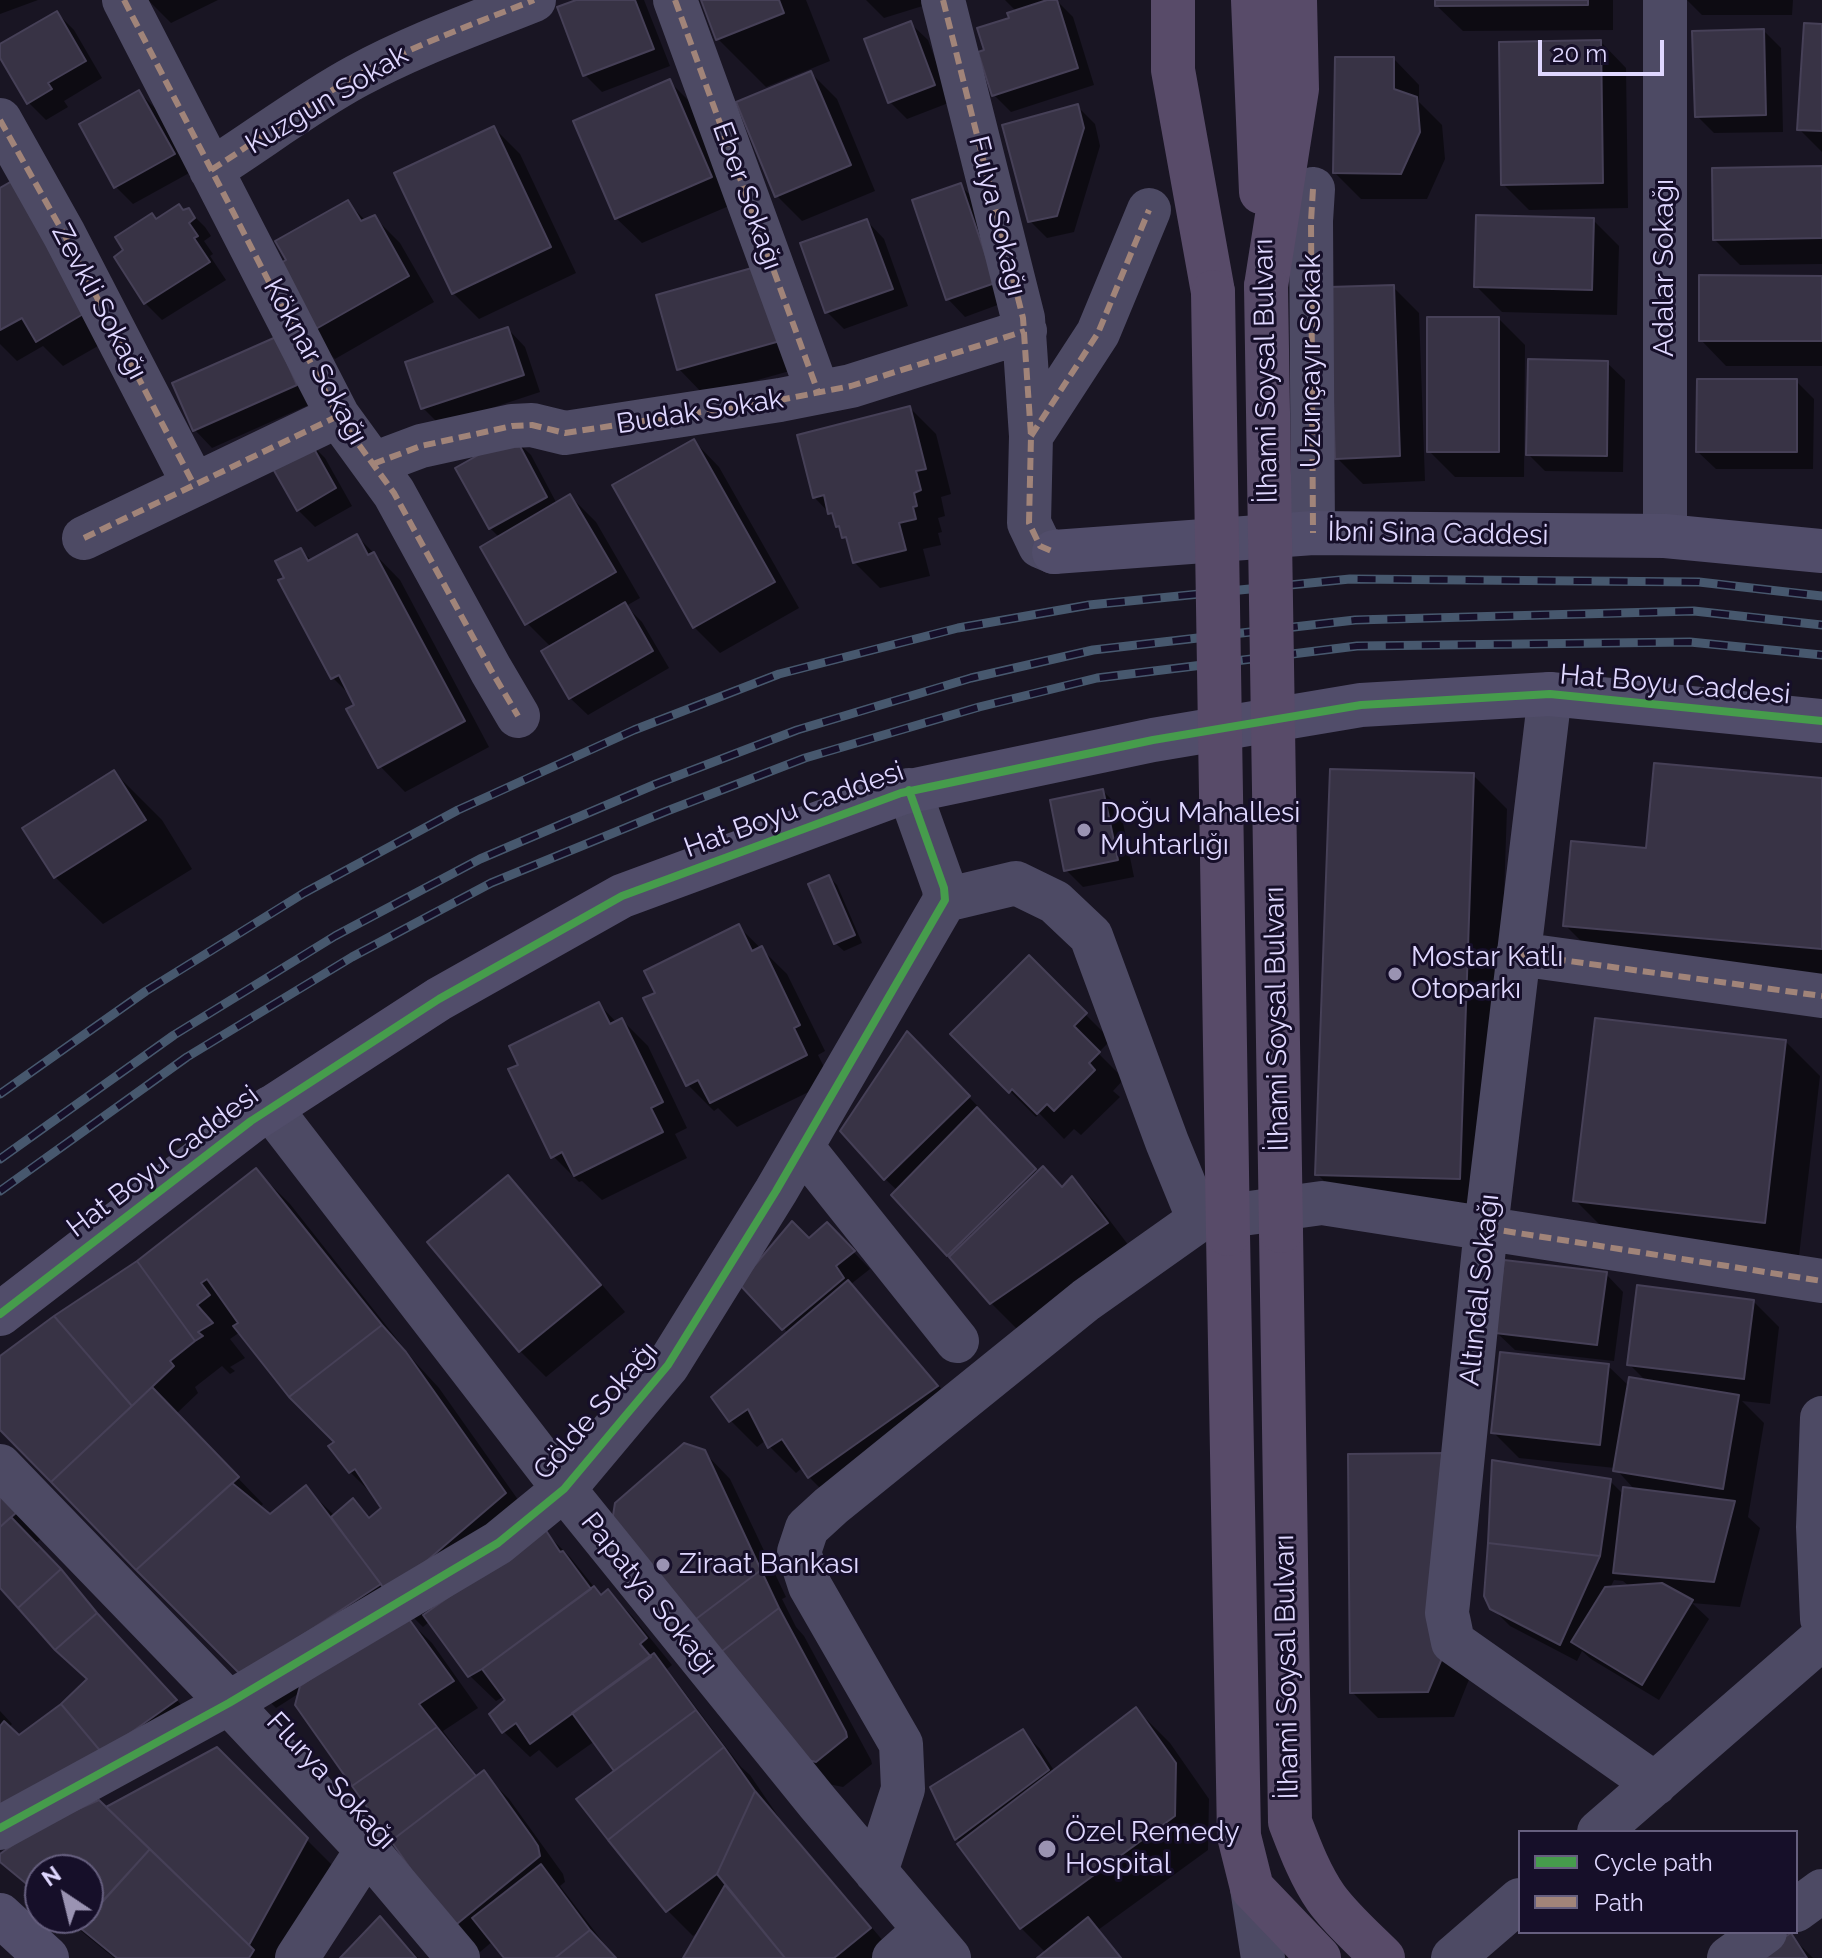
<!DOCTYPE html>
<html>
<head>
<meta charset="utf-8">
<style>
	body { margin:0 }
	#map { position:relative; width:1822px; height:1958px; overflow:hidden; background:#191523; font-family:Raleway,sans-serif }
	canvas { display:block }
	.legend { position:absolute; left:1518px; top:1830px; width:280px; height:104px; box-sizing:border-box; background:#160f29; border:2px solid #665f7f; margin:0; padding:10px 14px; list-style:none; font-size:24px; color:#dfd7ff }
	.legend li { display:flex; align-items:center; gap:16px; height:40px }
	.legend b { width:40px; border:2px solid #665f7f }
	.north { position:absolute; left:24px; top:1854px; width:80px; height:80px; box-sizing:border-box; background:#160f29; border:2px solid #665f7f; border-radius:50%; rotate:325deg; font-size:22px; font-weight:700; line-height:32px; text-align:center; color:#dfd7ff }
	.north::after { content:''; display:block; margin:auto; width:28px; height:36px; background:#9a93b2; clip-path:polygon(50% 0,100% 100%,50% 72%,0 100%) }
	.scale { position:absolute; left:1538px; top:40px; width:126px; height:36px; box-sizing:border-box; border:4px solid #dfd7ff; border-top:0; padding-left:10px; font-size:24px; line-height:28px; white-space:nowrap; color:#dfd7ff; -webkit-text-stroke:6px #160f29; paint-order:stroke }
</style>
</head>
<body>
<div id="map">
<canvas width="1822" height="1958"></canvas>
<ul class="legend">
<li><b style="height:10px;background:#469c4c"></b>Cycle path</li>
<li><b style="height:10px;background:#a18479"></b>Path</li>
</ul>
<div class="north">N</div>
<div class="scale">20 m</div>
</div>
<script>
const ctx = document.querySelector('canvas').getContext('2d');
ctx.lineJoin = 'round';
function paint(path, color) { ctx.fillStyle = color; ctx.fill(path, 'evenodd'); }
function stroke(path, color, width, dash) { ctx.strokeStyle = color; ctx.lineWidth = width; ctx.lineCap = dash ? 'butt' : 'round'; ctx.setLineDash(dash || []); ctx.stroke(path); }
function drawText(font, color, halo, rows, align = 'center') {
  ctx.font = font + ' Raleway,sans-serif'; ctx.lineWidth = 6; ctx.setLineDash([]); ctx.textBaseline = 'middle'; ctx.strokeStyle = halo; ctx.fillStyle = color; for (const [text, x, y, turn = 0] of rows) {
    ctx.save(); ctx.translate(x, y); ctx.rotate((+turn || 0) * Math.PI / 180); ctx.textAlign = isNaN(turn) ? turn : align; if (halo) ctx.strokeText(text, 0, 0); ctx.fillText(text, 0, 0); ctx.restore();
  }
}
paint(new Path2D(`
	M0,0H38L0,14Z
	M148,0H218L171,23Z
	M582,0H644L670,66L602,92L585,75Z
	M703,0H806L830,61L766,87L718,39Z
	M866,0H928L929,4L884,18Z
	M1005,0H1046L1047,2L1056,0L1073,17L1094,85L1011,112L994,95L1011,19L1017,12Z
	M1437,0H1613V30L1463,31L1437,6Z
	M1687,0H1793L1792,15H1702Z
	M57,13L74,30L102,78L64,101L68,107L46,120L29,103L0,54V46Z
	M910,23L928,40L951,102L907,119L890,102Z
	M1822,26V152L1799,129Z
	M1764,31L1781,48L1783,132L1714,133L1697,116Z
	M1601,42L1626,68L1628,208L1529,210L1503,184Z
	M1394,59L1419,85V102L1442,125L1445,159L1427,199H1361L1335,173Z
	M811,73L837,99L875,191L802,221L776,195Z
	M669,81L695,107L736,203L642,243L616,218Z
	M139,92L156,109L191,172L133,204L116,187L81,125Z
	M1078,107L1095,124L1100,146L1074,232L1047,238L1030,221Z
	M494,128L520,154L576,273L479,319L453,293Z
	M1822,168V264L1740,265L1714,239Z
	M960,185L978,203L1011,300L965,317L948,299Z
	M0,191L119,334L63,366L43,346L17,361L0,344Z
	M348,203L366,221L374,217L400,243L434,302L335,359L309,333L288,261Z
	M188,210L205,227L211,236L204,241L213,254L210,256L226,280L162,320L145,303L157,220Z
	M1593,220L1619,246L1617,315L1502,312L1476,286Z
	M867,221L884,239L908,306L844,329L827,312Z
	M758,268L804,367L704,395L679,369Z
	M1822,278V366H1726L1701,340Z
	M1393,287L1419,313L1425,481L1363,484L1337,458Z
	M1499,319L1525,345L1524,477H1455L1429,451Z
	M508,329L525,347L540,392L440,425L423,408Z
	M292,356L313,403L212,448L195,430L175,384Z
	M1607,363L1625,380L1623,472L1545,471L1528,454Z
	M1796,381L1814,399L1813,469H1716L1698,452Z
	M910,408L936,434L951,494L941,497L945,516L938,518L942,532L938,533L941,545L923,549L930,576L880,588L854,562L849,543L844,537L836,520L814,497Z
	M513,438L531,455L557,504L570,496L596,522L640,598L626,606L642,622L669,668L588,715L570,698L551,647L527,623L500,538L490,528Z
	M308,441L325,458L352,506L315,527L298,510Z
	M694,441L719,467L799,608L720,653L694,627Z
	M357,536L400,580L489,747L405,792L380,766L357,705L353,698L333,678L286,579L301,550L312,561Z
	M114,772L162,820L192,869L103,924L55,877Z
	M1473,775L1507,809L1493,1213L1351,1208L1317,1174Z
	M1822,780V979L1599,959L1565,925L1648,850Z
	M1103,791L1120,808L1134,877L1083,887L1066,870Z
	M829,877L837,885L862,943L844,951L835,943Z
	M739,927L787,974L825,1051L818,1055L831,1081L737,1127L718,1108L714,1111L688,1085L657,994Z
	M1029,958L1111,1040L1098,1053L1124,1079L1113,1091L1120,1097L1081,1135L1074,1129L1064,1139L1039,1113L1036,1117L953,1034Z
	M599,1004L617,1023L622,1020L648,1046L687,1128L675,1134L687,1158L602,1200L582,1181L579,1182L553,1156Z
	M1786,1042L1820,1076L1799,1256L1609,1234L1575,1200Z
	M933,1060L994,1123L992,1125L1038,1173L1063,1188L1072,1179L1098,1205L1132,1250L1017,1329L991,1303L894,1195L898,1191L885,1179Z
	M256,1170L290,1204L415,1362L439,1388L538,1528L544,1531L570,1557L602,1597L608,1591L633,1617L672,1665L667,1669L741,1767L750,1775L780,1819L895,1955L892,1958H685L701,1930L693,1936L667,1910L617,1771L595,1741L557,1768L539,1750L530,1757L504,1732L508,1701L505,1696L496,1701L470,1676L430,1621L423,1627L414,1618L409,1621L432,1643L478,1708L443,1731L478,1777L483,1773L509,1799L563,1874L565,1882L560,1886L615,1958H506L493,1941L480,1952L454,1927L354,1785L301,1692L276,1708L137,1568L0,1427V1358L55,1318L138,1263ZM240,1332L342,1448L350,1472L377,1499L383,1508L371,1518L353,1501L335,1516L306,1488L270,1517L259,1508L263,1504L176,1414L198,1393L195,1387L222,1366L230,1374L235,1371L230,1367L245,1358L230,1339Z
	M508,1178L534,1204L625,1312L546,1377L520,1351L430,1242Z
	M809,1241L844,1242L870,1269L851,1284L962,1413L835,1503L809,1477L803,1467L796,1473L770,1447L766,1440L757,1447L731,1421L788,1333L742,1284Z
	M1606,1274L1623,1292L1614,1361L1515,1350L1497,1333Z
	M1753,1301L1779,1327L1770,1404L1742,1401L1764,1423L1748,1517L1760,1528L1740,1607L1692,1603L1709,1619L1659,1700L1591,1659L1582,1651L1577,1661L1510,1626L1492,1608L1610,1481L1624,1495L1635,1490L1615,1468L1519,1458L1493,1432L1608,1366L1629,1386L1646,1381L1629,1364ZM1614,1580L1623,1581L1630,1587L1610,1588Z
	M704,1452L730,1479L786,1597L782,1599L796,1627L804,1636L871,1760L872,1764L843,1787L828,1784L802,1757Z
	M1469,1480L1470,1677L1454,1717L1378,1718L1352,1692Z
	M0,1498L41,1539L35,1544L78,1589L114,1633L202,1727L53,1819L106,1809L216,1749L333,1866L281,1958H114L65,1918H88V1870H40V1897L0,1860V1856L34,1833L0,1848V1711L12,1724L8,1728L19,1738L63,1706L89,1680L0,1586Z
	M1136,1709L1170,1743L1209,1799L1208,1850L1098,1930L1103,1935H1100L1118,1958H1040L1046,1953L1021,1928L957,1839L933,1788L1023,1732L1040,1749L1055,1772Z
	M381,1919L414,1953L418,1958H343Z
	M1791,1936L1813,1958H1756Z`), '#0007');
const building = new Path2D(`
	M576,0H635L654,49L583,76L557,7Z
	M701,0H779L784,13L716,40Z
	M1047,0H1057L1078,68L992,96L978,52L984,50L977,28L1009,18L1007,13Z
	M1435,0H1588V5L1435,6Z
	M57,11L86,61L48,83L52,89L27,104L0,58V44Z
	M911,21L935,85L888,103L864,39Z
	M1804,23L1822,24V131L1797,130Z
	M1764,29L1766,115L1695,117L1692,31Z
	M1601,40L1603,183L1501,185L1499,42Z
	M1335,57H1394V89L1417,97L1420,132L1401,174L1333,173Z
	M811,71L851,165L775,197L736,102Z
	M670,79L712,177L615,219L573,121Z
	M139,90L175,154L114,188L79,124Z
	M1078,104L1084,128L1057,216L1028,222L1002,125Z
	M494,126L551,247L452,294L394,173Z
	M1822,166V238L1713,240L1712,168Z
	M19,177L95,307L36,342L22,318L0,330V188Z
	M961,183L995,283L946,300L912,200Z
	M348,200L361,221L375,215L409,276L307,334L270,269L286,260L275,241Z
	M179,204L183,210L189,208L195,218L189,223L198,236L194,238L210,262L144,304L114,257L123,250L115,237L152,213L156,219Z
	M1476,215L1594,218L1592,290L1474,287Z
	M867,219L893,289L825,313L800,243Z
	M759,266L780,341L677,370L656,295Z
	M1699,275L1822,276V341H1699Z
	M1394,285L1400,456L1335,459L1329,287Z
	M1427,317H1499V452H1427Z
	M508,327L524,375L421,409L405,362Z
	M276,337L297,385L193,431L172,383Z
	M1528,359L1608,361L1607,456L1526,455Z
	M1697,379H1797V452H1696Z
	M910,406L926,469L916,471L921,490L914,493L917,506L913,507L916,519L899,523L906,550L853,563L846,537L842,538L839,526L836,527L832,513L828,514L824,495L813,498L797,435Z
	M514,435L547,497L489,529L455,468Z
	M308,438L336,488L297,511L268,460Z
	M694,439L775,582L693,628L612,485Z
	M570,494L616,572L525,625L480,547Z
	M357,534L368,555L374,552L465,721L378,768L346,709L354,705L339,675L331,679L278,580L284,578L275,561L301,548L308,561Z
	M625,602L653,651L569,699L541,651Z
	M1654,763L1822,778V949L1563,926L1571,841L1646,848Z
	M1330,769L1474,773L1460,1179L1315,1175Z
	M114,770L146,820L54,878L22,828Z
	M1103,789L1118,860L1064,871L1050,800Z
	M829,875L855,935L834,944L808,884Z
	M739,924L752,951L762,946L800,1025L794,1028L807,1055L710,1103L698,1080L686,1086L643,998L655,993L644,971Z
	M1029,955L1087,1013L1074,1026L1100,1052L1089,1063L1095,1070L1054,1111L1047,1104L1037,1114L1012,1089L1009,1093L950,1034Z
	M599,1002L610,1024L622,1018L663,1102L651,1108L663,1132L574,1176L562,1152L551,1158L508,1069L518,1065L509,1046Z
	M1595,1018L1786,1040L1765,1223L1573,1201Z
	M907,1031L970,1096L884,1180L840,1131Z
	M977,1107L1036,1169L947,1256L891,1195Z
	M1043,1166L1062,1187L1072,1176L1108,1223L990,1304L949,1257Z
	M256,1168L382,1325L289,1397L233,1326L238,1323L207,1279L201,1283L210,1295L197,1305L213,1323L198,1332L203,1336L195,1341L137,1261Z
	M508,1175L601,1285L519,1352L427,1242Z
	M792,1221L809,1238L827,1222L855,1251L836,1266L844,1278L782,1330L739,1284Z
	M1504,1260L1607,1272L1597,1345L1495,1333Z
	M137,1261L195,1341L170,1361L174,1366L132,1406L54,1316Z
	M848,1280L938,1386L808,1478L782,1439L768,1448L748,1409L729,1422L711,1397Z
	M1637,1285L1754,1300L1744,1379L1627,1365Z
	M54,1316L132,1406L51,1482L0,1430V1356Z
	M382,1325L406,1352L506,1493L388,1594L331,1517L353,1498L369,1518L381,1508L355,1469L349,1473L328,1446L334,1442L289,1397Z
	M1500,1352L1609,1364L1600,1445L1491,1433Z
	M1629,1377L1739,1395L1723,1489L1613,1471Z
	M152,1387L239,1477L136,1570L51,1482Z
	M684,1443L705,1450L761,1570L692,1622L612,1522L615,1503Z
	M1444,1453L1445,1651L1428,1692L1350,1693L1348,1454Z
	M1492,1460L1611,1479L1600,1556L1488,1543Z
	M232,1483L270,1514L306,1485L381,1584L241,1675L136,1570Z
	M1623,1487L1735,1501L1714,1582L1613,1573Z
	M0,1496L17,1512L0,1527Z
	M11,1517L61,1569L18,1608L0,1588V1527Z
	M545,1529L560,1552L563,1551L591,1589L482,1669L468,1677L423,1615Z
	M1488,1543L1600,1556L1560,1645L1490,1609L1484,1596Z
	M61,1569L97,1613L55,1650L18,1608Z
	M761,1570L779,1608L717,1655L692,1622Z
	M1662,1583L1693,1600L1642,1685L1571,1642L1605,1587Z
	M594,1586L601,1595L608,1589L647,1638L640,1644L651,1657L530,1744L516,1723L502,1733L489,1714L505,1700L482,1669Z
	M779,1608L846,1732L847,1737L816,1762L800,1758L717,1655Z
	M97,1613L177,1700L102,1753L61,1704L87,1679L55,1650Z
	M406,1615L454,1681L419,1704L437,1727L352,1786L295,1705L300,1686Z
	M654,1653L696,1710L614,1771L572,1713Z
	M61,1704L102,1753L0,1808V1726L4,1721L19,1735Z
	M1136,1707L1176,1763L1175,1816L1020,1929L957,1844Z
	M696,1710L724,1747L608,1840L576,1799Z
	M437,1727L476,1776L391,1841L352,1786Z
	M1023,1729L1049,1770L955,1840L930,1787Z
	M217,1747L308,1838L249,1945L106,1807Z
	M724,1747L755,1791L717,1874L666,1912L608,1840Z
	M484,1770L532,1837L538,1846L540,1856L452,1928L391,1841Z
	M755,1791L871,1928L834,1958H785L717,1874Z
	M99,1800L150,1849L88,1918V1870H40V1895L0,1862V1854L39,1826Z
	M150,1849L254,1950L249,1958H117L79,1927Z
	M541,1864L590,1930L555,1958H504L472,1918Z
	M725,1885L785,1958H683Z
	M380,1916L416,1958H340Z
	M1088,1917L1121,1958H1037Z
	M590,1930L616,1958H555Z
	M1791,1933L1807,1958H1752Z`);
paint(building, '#383345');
stroke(building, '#464057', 2);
stroke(new Path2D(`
	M124,0L338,416L394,493L491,670L518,716
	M675,0L818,392
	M943,0L1023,318L1031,436L1029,523L1040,546L1054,552
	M0,120L64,234L194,485
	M211,170C260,139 307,103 357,76C414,45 474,24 534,0
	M1313,189L1311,221L1313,533
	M1031,436L1098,333L1149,210
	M373,464L421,446L512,426L532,425L565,433L780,400L851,386L1025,331
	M1665,536V0
	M84,538L338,416
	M1550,694L1486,1228L1447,1613L1453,1642L1655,1784
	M945,900L1016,883L1055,902L1091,936L1167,1142L1199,1220L1322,1203L1822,1281
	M1518,954L1822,996
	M270,1108L564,1489L818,1803L949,1958
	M802,1147L957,1341
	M1822,1418L1818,1527L1822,1619
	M0,1466L229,1703L367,1850L458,1958
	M0,1828L229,1703L498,1543L564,1489L668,1365L776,1191L945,900L944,888L909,790
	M1599,1832L1822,1638
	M876,1872L903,1789L901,1744L810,1586L799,1552L807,1528L831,1506L1086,1300L1199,1220
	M1252,1888L1263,1958
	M1796,1910L1822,1891
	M297,1958L367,1850
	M894,1958L925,1930
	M1453,1958L1520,1900
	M1729,1958L1765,1932`), '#4d4a64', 44);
stroke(new Path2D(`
	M1054,552L1313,533L1665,536L1822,551
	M0,1314L251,1121L439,999L622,896L901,793L1153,740L1361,705L1550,694L1822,721
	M0,1915L47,1958`), '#514d6a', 44);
stroke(new Path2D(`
	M1173,0V70L1213,292
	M1253,0L1261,192
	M1266,286L1297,89L1295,0
	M1281,1231L1290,1822C1300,1848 1310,1875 1326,1898C1342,1920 1364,1939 1383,1958
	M1228,1234L1239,1836L1252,1888L1319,1958`), '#584b69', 44);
const rail = new Path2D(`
	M0,1094L146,991L304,893L458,810L634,730L779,674L958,628L1089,605L1350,579L1699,582L1822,596
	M0,1159L174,1035L335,936L480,859L656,784L797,730L971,678L1093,650L1355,620L1694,611L1822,625
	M0,1191L187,1057L352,957L491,883L667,811L805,758L979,707L1097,678L1357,646L1690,642L1822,655`);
stroke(rail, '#47586e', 9);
stroke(rail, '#160f29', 6, [18]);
stroke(new Path2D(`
	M1266,286L1281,1231
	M1213,292L1228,1234`), '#584b69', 44);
stroke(new Path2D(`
	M124,0L338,416L394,493L491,670L518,716
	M675,0L818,392
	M943,0L1023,318L1031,436L1029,523L1040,546L1054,552
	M0,120L64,234L194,485
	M211,170C260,139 307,103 357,76C414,45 474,24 534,0
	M1313,189L1311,221L1313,533
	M1031,436L1098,333L1149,210
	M373,464L421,446L512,426L532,425L565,433L780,400L851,386L1025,331
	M84,538L338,416
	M1518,954L1822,996
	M1486,1228L1822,1281`), '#a18479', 6, [12, 6]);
stroke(new Path2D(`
	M0,1314L251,1121L439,999L622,896L901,793L1153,740L1361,705L1550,694L1822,721
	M0,1828L229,1703L498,1543L564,1489L668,1365L776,1191L945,900L944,888L909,790`), '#469c4c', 8);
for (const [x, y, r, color] of [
	[1084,830,8,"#9a93b2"],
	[1395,974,8,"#9a93b2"],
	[663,1565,8,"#9a93b2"],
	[1047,1849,10,"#9a93b2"]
]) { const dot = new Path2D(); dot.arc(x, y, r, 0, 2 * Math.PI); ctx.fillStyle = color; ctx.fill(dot); stroke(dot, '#160f29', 3); }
drawText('28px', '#dfd7ff', '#160f29', [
	["Kuzgun Sokak",327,100,-31],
	["Eber Sokağı",747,196,70],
	["Fulya Sokağı",997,216,76],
	["Adalar Sokağı",1665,268,-90],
	["Zevkli Sokağı",99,302,62],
	["Uzunçayır Sokak",1312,361,-90],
	["Köknar Sokağı",315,362,61],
	["İlhami Soysal Bulvarı",1266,371,-91],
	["Budak Sokak",700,412,-9],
	["İbni Sina Caddesi",1438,534,1],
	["Hat Boyu Caddesi",1675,685,5],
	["Hat Boyu Caddesi",794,810,-20],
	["İlhami Soysal Bulvarı",1277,1019,-91],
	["Hat Boyu Caddesi",163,1162,-37],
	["Altındal Sokağı",1480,1290,-84],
	["Gölde Sokağı",596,1411,-49],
	["Papatya Sokağı",649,1594,51],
	["İlhami Soysal Bulvarı",1287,1667,-91],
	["Flurya Sokağı",331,1781,47]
]);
drawText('28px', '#dfd7ff', '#160f29', [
	["Doğu Mahallesi",1100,814],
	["Muhtarlığı",1100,846],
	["Mostar Katlı",1411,958],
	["Otoparkı",1411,990],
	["Ziraat Bankası",679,1565],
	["Özel Remedy",1065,1833],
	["Hospital",1065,1865]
], 'left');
</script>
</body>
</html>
